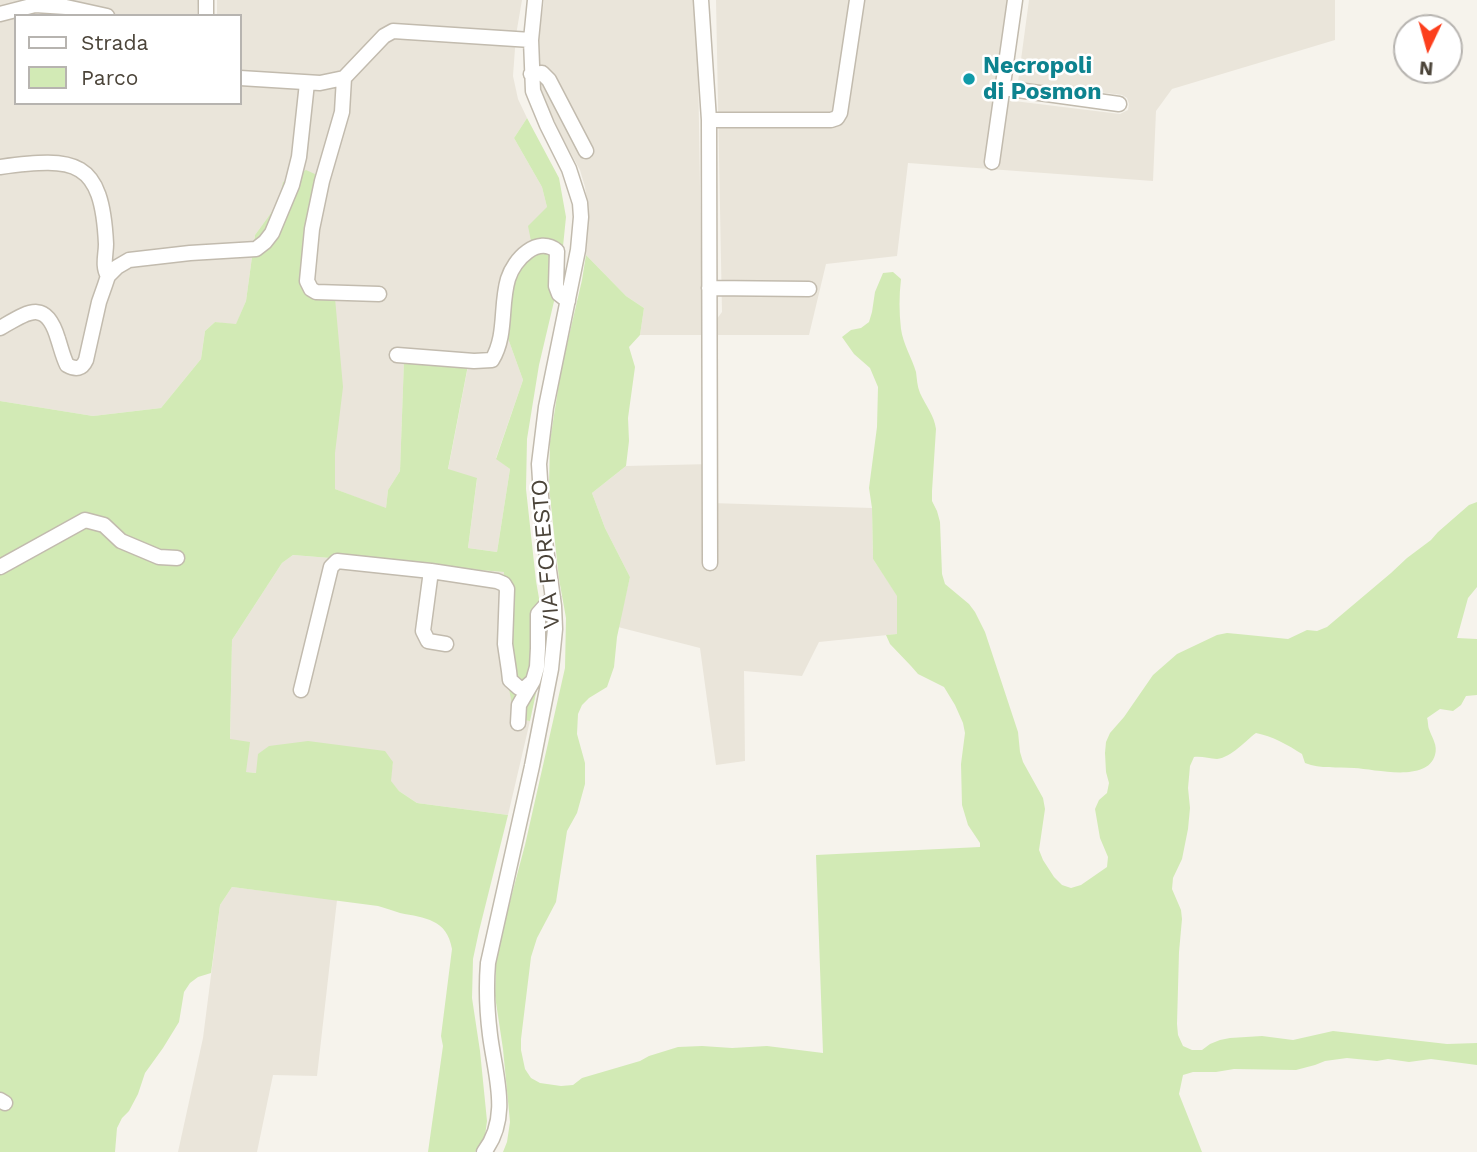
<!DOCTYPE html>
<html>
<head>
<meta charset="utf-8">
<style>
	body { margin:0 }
	#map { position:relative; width:1477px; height:1152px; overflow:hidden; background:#f6f3ec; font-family:"Work Sans",sans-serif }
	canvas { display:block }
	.legend { position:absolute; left:14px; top:14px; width:228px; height:91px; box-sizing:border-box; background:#fff; border:2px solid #b7b4b0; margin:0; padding:9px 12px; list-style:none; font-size:21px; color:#4b4439 }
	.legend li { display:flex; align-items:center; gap:14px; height:35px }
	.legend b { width:35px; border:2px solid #b7b4b0 }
	.north { position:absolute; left:1393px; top:14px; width:70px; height:70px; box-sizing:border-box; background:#fff; border:2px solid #b7b4b0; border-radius:50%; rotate:185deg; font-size:19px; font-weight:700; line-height:28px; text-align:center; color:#4b4439 }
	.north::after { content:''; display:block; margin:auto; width:24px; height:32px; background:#fc3f1d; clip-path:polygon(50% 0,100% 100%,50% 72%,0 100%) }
</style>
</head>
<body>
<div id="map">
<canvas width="1477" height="1152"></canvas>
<ul class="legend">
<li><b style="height:9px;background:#fff"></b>Strada</li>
<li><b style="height:19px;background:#d2eab5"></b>Parco</li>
</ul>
<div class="north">N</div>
</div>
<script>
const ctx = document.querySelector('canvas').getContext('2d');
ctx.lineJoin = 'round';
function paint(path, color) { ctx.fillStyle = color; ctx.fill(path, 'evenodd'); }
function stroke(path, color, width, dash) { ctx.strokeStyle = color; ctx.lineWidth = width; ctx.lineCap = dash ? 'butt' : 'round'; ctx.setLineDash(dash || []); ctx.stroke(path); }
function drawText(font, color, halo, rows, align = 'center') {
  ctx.font = font + ' "Work Sans",sans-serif'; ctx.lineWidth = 5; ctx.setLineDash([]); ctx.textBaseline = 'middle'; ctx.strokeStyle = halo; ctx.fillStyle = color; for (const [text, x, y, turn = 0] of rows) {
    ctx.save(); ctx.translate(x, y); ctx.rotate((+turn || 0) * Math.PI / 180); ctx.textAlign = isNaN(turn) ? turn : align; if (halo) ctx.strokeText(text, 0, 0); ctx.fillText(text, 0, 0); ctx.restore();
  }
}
paint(new Path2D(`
	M0,0H25L31,10L40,16H16V103H240V16H217V0H522L516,35L513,76L518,99L527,118L514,138L542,187L547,207L534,256L505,330L523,380L496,458L510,469L497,552L468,548L477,479L448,470L469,361H404L400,471L388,490L386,509L335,489V453L317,287L310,266L279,202L255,235L246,301L236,325L215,322L205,331L201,359L161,408L93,416L0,401Z
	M55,0H198L197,16H90Z
	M544,0H697L702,312L703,315L716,320L722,312L716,0H1012L1006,100L1120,114L1128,110L1129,104L1127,98L1122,95L1018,82L1029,0H1335V40L1172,89L1156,111L1153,181L908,163L897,256L826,264L809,335H640L644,308L626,296L586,255L589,215L585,187L580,170L564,141L540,91L537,75L539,35Z
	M711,464V503L872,508L873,559L897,595V634L819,642L802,676L744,671L745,761L716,765L700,648L618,627L630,577L605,528L592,493L626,466Z
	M293,555L504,572L499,610L515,719L530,721L508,815L417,803L399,791L390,781L393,762L256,773L246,772L230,740L232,640L282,563Z
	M232,887L337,900L317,1076L273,1075L257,1152H178L203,1038L220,905Z`), '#eae5da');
paint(new Path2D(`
	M527,118L559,178L566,217L560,276L539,365L527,439L526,489L536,581L543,621L542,665L530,721L515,719L509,689L499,610L504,572L293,555L282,563L232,640L230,739L250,742L246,772L256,773L258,754L269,746L308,741L385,751L393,762L391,781L399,791L417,803L508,815L479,931L473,959L472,998L480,1051L487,1121L485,1136L480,1146L475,1152H428L443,1046L441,1036L452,949C447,919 425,918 400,913C393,911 386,908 378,906L232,887L220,905L211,973L198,977L190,983L184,992L179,1022L163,1048L145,1073L138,1094L129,1111L122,1118L117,1128L115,1152H0V401L93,416L161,408L201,359L205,331L215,322L236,324L246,301L255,235L279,202L283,182L306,170L317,175L310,266L317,286L335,298L343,387L335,453V489L386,508L388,490L400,471L404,360H469L448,469L477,478L468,548L497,552L510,469L496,459L523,380L505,330L499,300L523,264L534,256L528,226L547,207L542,187L514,138Z
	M586,255L626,296L644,308L640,335L629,347L635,367L628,418L629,441L626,466L592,493L605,528L630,577L617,637L614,667L607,687L589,698L582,705L578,714L577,734L585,763V784L577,813L567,831L556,902L537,938L531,957L521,1039V1050L525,1069L531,1078L540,1083L561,1086L573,1085L582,1078L640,1061L649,1056L678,1047L702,1046L732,1048L767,1046L823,1053L816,855L980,847V843L968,825L962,805L961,764L965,733L963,723L955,705L944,687L918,674L911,666L890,644L886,635L897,634V596L873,559L872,508L869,488L877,427L878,387L870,368L854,354L842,337L851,330L861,328L869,322L872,312L875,292L883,273L893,272L901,279C899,296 899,312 901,329C903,344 912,358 916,372C917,379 917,386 920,393C926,406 934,415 936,429L932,491V501L937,511L940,522L942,574L945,584L969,604L975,612L985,632L1018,732L1020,752L1023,762L1043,798L1045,809L1039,850L1043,860L1054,877L1062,885L1071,888L1081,885L1107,867L1108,857L1100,838L1095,809L1099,800L1107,793L1109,783L1106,772L1105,753L1106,742L1110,733L1124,717L1153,675L1177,654L1217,635L1227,633L1238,634L1288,639L1307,630L1317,631L1327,627L1391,573L1407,558L1431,540L1438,532L1469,505L1477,502V587L1468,598L1457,638L1477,639V695L1466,696L1461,705L1453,711L1440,709L1427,718C1428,720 1428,727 1429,729C1432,738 1438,745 1435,755C1427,783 1375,769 1354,768C1337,767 1321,769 1305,763L1302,754C1288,745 1272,736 1256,733C1245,741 1232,757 1217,759C1210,759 1202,756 1194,757L1190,766L1188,788L1190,808L1188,829L1182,859L1173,878L1172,889L1181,910L1182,919L1179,952L1177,1024L1178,1035L1183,1046L1192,1050H1202L1210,1044L1220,1040L1230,1038L1262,1036L1293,1040L1333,1031L1447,1044L1477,1043V1065L1431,1059L1409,1062L1388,1059L1377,1061L1347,1058L1325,1061L1315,1065L1296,1070L1234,1069L1216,1072H1193L1183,1075L1179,1094L1202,1152H503L507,1142L510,1122L503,1049L495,996L496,961L501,935L525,845L565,668L566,618L559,579L549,487L550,441L561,370L582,280Z`), '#d2eab5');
const minor = new Path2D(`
	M701,0L709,120L710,563
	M0,14L35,5L66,7L107,16
	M206,16V0
	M531,74L542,73L549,80L586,151
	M240,78L320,83L344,78
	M1003,88L1119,104
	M709,120H831L837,118L840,113L857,0
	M992,162L1015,0
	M0,167C76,157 102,159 106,244C106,255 102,266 108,276
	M709,288L809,289
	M379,294L316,292L311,289L307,281L312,229L322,181L342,112L344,78L384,36L393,31L531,40
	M0,328C28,312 46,298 58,339C61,348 63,357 67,365C76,370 82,369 86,360L99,302L105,285L108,276L117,267L129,260L190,253L256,249L265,242L272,233L292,185L299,157L307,83
	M397,355L474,361L492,360C507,335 500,306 508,279C514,259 538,235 557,251L556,286L559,294L568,301
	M0,567L85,520L104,525L121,541L159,557L177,558
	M431,571L423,631L428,641L446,644
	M301,690L331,567L337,561L431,571L497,581L504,584L507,589L505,644L509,671L510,680L519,688H525L533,681
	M518,723L519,705L533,681L537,667L538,648V614L553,597
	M0,1100L5,1103
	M484,1152C511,1117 495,1075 490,1035C487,1011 486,987 488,963L532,766L551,669L555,629L554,606L543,527L539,464L546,407L578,250L581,217L580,203L569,169L547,125L533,91L531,40L535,0`);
stroke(minor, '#c2bbae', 17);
stroke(minor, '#fff', 14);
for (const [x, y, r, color] of [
	[969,79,7,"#0f9aa8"]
]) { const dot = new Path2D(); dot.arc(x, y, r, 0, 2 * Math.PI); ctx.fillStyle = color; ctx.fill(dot); stroke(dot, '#fff', 2.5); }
drawText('bold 23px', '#0d838f', '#fff', [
	["Necropoli",983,66],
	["di Posmon",983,92]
], 'left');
drawText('23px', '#4b4439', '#fff', [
	["VIA FORESTO",546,554,-95]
]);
</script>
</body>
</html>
